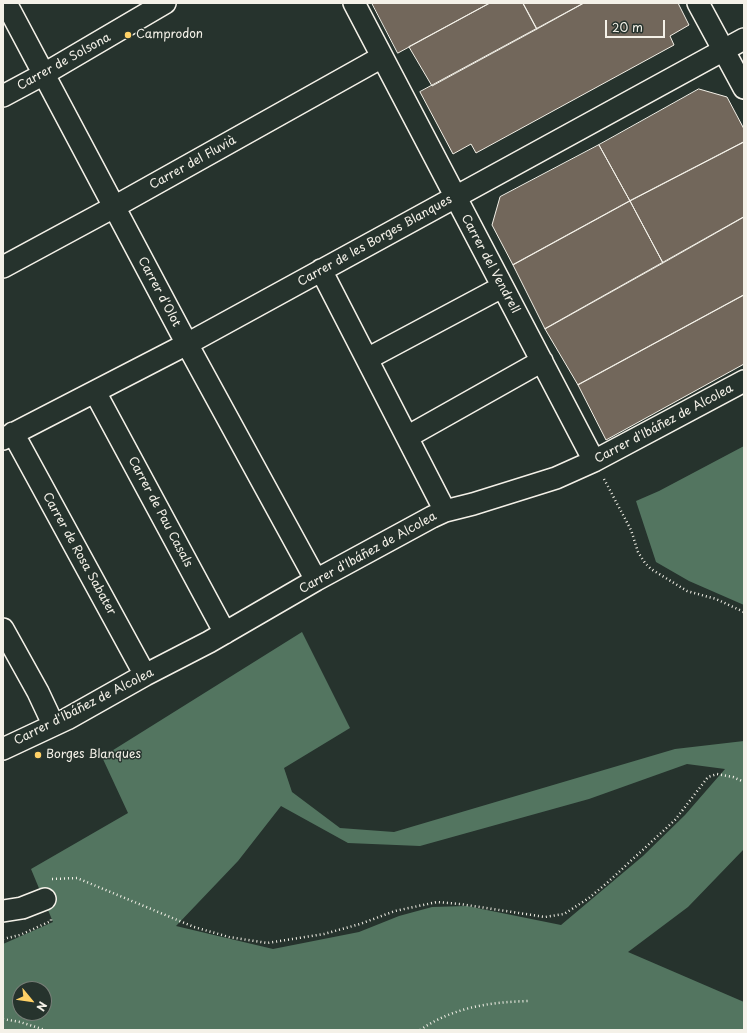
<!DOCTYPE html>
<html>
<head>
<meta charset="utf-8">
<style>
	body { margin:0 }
	#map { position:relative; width:747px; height:1033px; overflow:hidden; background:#26332d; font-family:"Playpen Sans",sans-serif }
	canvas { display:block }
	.frame { position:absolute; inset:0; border:4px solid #f4f1e8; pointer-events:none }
	.north { position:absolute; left:12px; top:981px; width:40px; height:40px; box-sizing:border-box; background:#26332d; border:1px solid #787f78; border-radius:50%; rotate:119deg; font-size:11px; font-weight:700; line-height:16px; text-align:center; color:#f4f1e8 }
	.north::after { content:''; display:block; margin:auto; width:14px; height:18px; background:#ffd166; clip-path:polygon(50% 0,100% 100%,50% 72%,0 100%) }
	.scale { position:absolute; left:605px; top:20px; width:60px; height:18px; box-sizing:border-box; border:2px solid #f4f1e8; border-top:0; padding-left:5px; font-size:12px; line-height:14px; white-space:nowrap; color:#f4f1e8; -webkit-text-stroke:3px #26332d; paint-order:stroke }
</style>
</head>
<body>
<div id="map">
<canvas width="747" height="1033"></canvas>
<div class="frame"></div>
<div class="north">N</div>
<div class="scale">20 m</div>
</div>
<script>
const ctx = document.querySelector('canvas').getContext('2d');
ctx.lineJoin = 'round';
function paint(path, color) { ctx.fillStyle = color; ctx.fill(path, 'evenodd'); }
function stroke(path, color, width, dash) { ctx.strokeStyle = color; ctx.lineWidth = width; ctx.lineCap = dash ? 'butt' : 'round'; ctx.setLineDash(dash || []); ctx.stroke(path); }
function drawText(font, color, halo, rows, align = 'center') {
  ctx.font = font + ' "Playpen Sans",sans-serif'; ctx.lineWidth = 3; ctx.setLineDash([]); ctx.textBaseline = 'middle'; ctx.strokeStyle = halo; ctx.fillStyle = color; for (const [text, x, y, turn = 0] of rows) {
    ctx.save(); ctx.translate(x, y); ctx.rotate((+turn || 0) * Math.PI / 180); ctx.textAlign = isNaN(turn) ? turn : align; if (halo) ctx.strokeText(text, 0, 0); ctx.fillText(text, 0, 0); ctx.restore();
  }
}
paint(new Path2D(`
	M744,446V605L689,581L656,562L636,501L659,491Z
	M302,632L350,728L284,768L292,792L340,828L394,832L675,749L744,741V849L688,907L628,952L744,1002V1030H3V944L53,922L31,869L128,813L102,757ZM687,764L725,769L685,815L643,856L561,925L467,906L432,907L399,916L359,932L273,949L176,926L238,861L281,806L348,843L420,846L589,799ZM20,989H44V1013H20Z`), '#537560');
const building = new Path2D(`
	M372,3H490L398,53Z
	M490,3H523L537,29L432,86L409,47Z
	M523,3H584L537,29Z
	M584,3H678L689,25L670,36L674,45L476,153L471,144L453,154L420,92Z
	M699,89L727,97L744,129V142L630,201L599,145Z
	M744,142V217L663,263L630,201Z
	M599,145L630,201L513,265L492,225L500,197Z
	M630,201L663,263L545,329L513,265Z
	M744,217V295L578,385L545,329Z
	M744,295V364L606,440L578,385Z`);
paint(building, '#72675b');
stroke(building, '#f4f1e8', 1);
const street = new Path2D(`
	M6,3L187,344L316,580
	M354,3L594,461
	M698,3L744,88
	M3,96L44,74L165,3
	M3,267L114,207L382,57
	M321,270L445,511
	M367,359L502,287
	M95,392L225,633
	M13,433L145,675
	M407,437L542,361
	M3,439L187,344L744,39
	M3,629L38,692L53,724
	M3,749L67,719L145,675L209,642L316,580L432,517L445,511L473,504L556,478L594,461L744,381
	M3,911L22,908L45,899`);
stroke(street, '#f4f1e8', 24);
stroke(new Path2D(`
	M604,479L631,530L638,552L645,563L651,569L687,591L716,599L744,612
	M52,879L77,878L194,927L229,937L267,943L324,934L360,924L395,911L437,902L460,904L545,917L564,914L589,898L608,882L675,820L708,777L717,774L733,777L744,782
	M3,939L20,935L51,921V919
	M3,1019L20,1022L45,1030
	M420,1030C454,1007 490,1002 530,1001`), '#f4f1e8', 2.5, [1, 3]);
stroke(street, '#26332d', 21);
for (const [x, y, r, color] of [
	[128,35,4,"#ffd166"],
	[38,755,4,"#ffd166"]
]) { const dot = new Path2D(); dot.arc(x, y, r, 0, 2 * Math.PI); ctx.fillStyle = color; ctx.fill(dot); stroke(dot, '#26332d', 1.5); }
drawText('12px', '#f4f1e8', '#26332d', [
	["Camprodon",136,35],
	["Borges Blanques",46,755]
], 'left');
drawText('12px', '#f4f1e8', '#26332d', [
	["Carrer de Solsona",64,62,-29],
	["Carrer del Fluvià",193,163,-29],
	["Carrer de les Borges Blanques",375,241,-29],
	["Carrer del Vendrell",490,264,62],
	["Carrer d'Olot",159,292,62],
	["Carrer d'Ibáñez de Alcolea",664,424,-28],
	["Carrer de Pau Casals",160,512,62],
	["Carrer d'Ibáñez de Alcolea",368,553,-29],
	["Carrer de Rosa Sabater",79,554,61],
	["Carrer d'Ibáñez de Alcolea",84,707,-27]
]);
</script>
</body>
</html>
